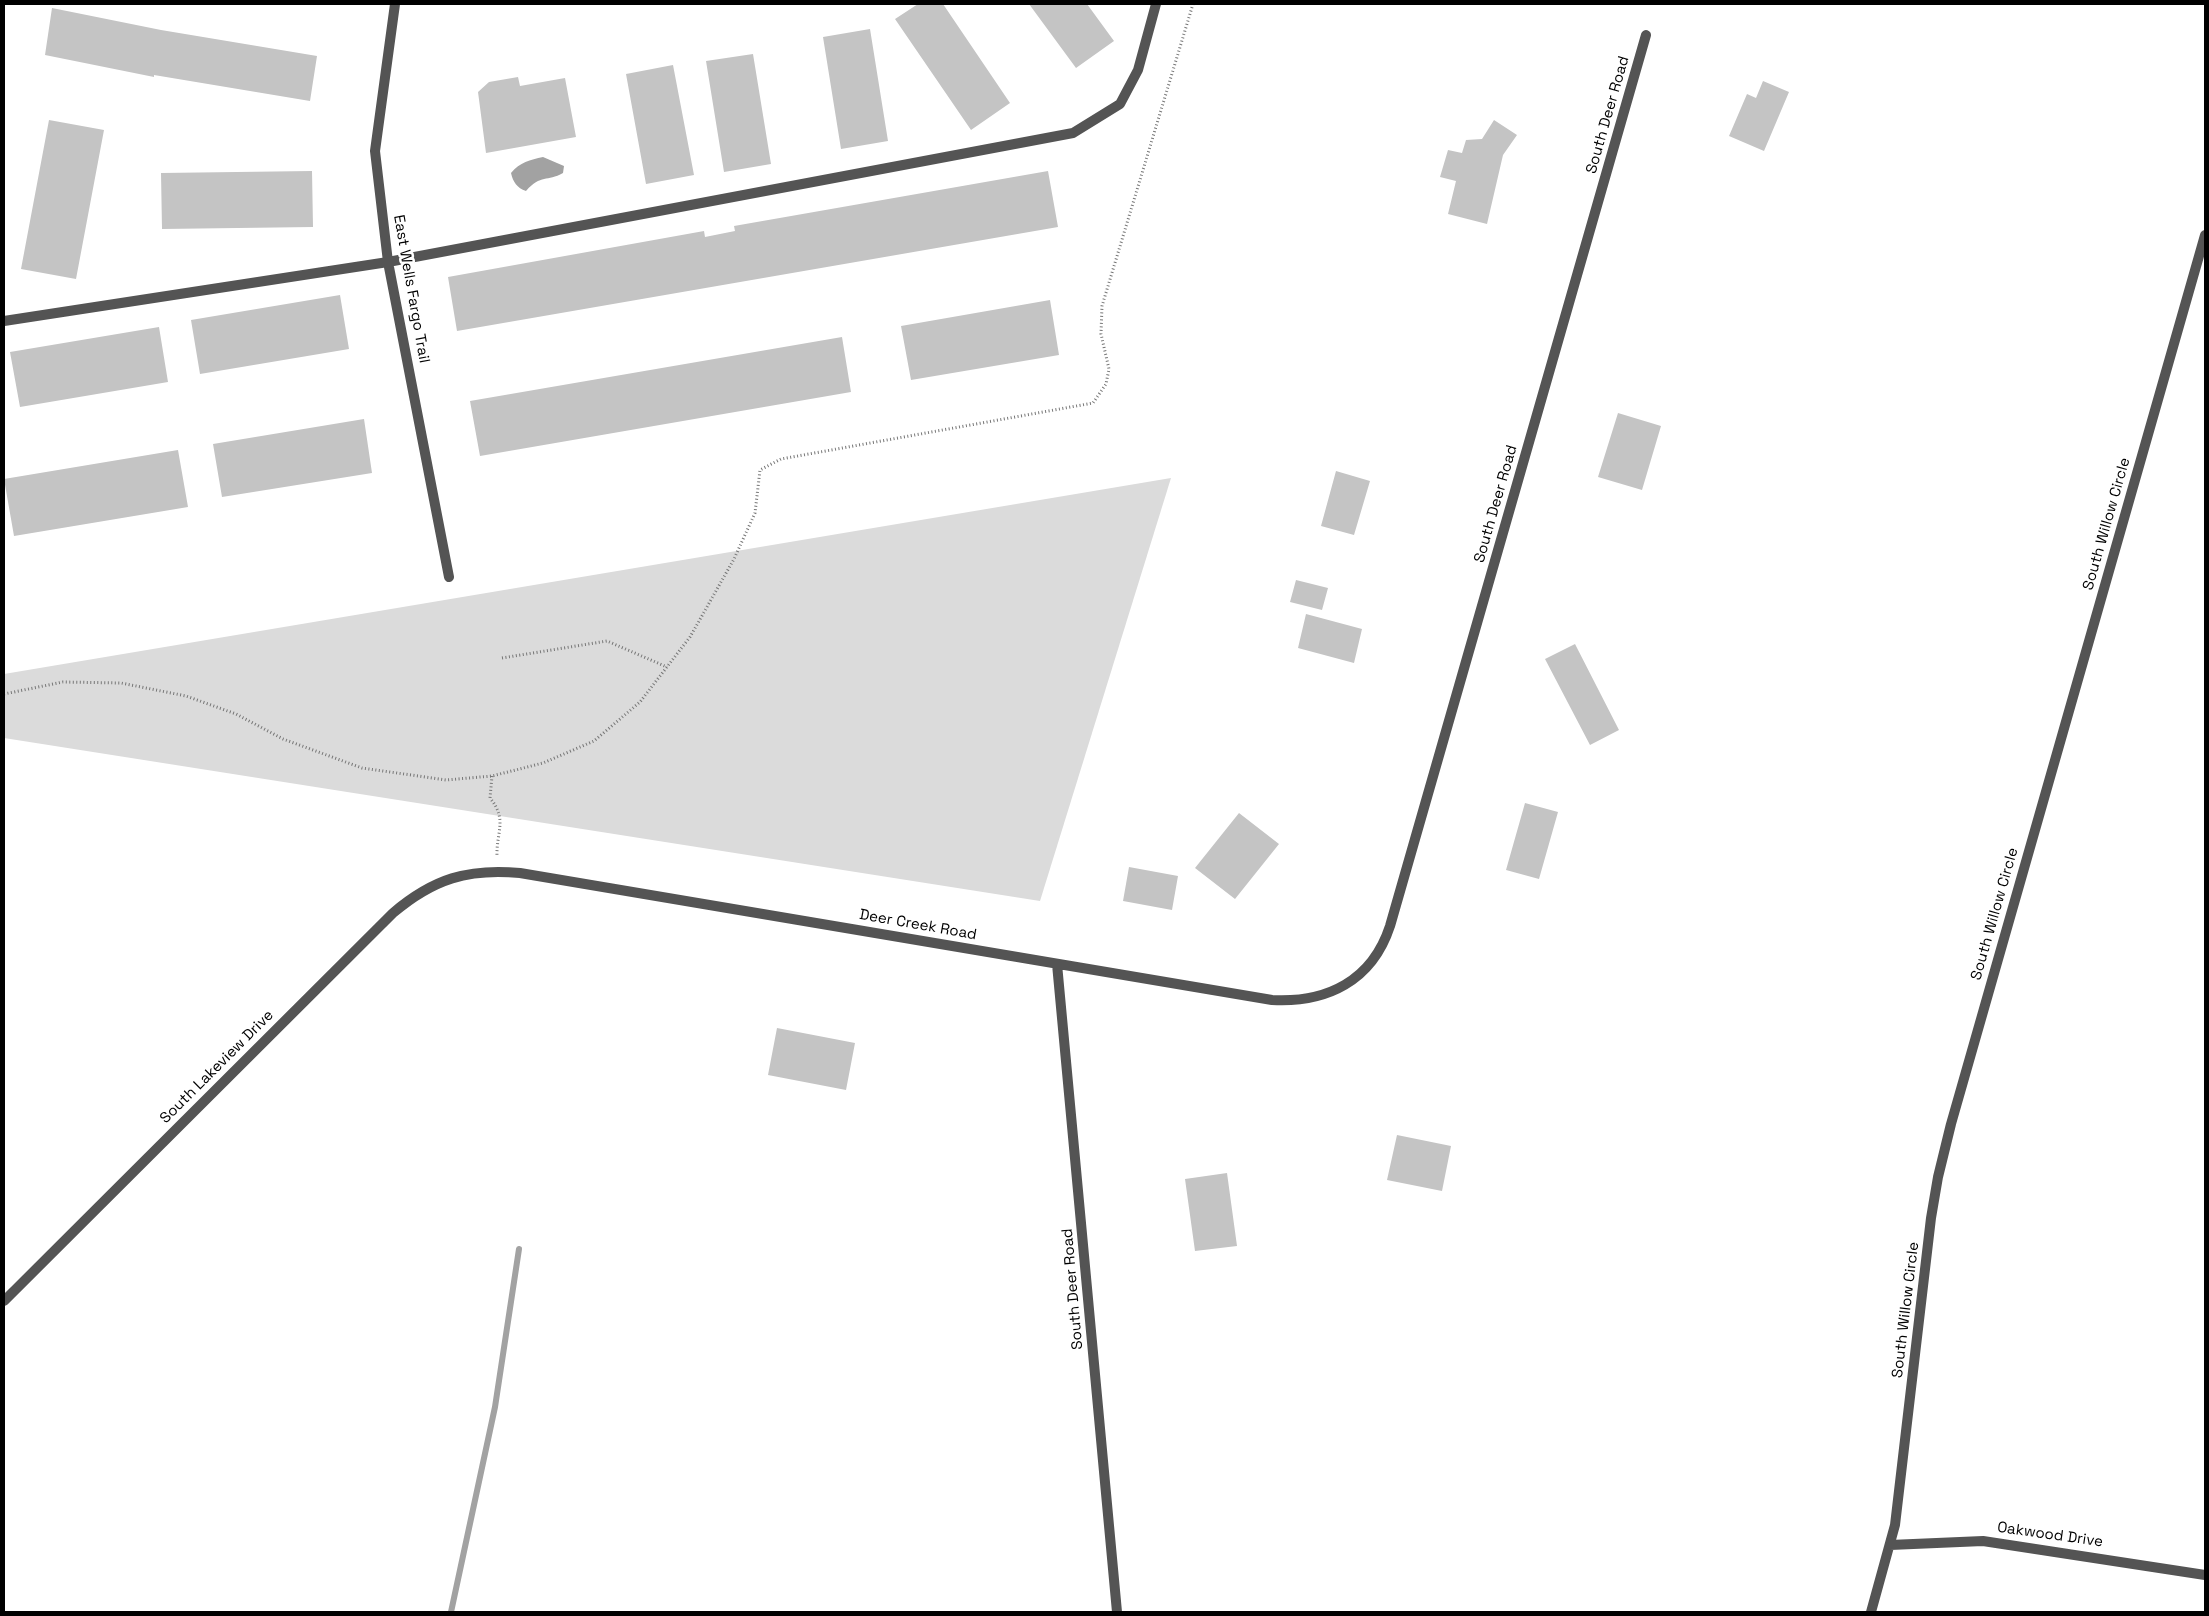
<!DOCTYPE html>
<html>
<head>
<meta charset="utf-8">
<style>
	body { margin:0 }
	#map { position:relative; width:2209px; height:1616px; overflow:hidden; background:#fff; font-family:"Space Grotesk",sans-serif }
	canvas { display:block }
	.frame { position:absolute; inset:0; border:5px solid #000; pointer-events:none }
</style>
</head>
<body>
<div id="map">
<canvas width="2209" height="1616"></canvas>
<div class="frame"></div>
</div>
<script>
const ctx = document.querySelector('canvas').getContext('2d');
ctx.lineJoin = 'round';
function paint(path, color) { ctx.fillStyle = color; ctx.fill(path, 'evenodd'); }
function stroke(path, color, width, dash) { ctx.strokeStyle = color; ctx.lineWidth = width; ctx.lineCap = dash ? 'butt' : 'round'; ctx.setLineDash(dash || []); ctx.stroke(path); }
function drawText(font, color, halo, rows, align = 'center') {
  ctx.font = font + ' "Space Grotesk",sans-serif'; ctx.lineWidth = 5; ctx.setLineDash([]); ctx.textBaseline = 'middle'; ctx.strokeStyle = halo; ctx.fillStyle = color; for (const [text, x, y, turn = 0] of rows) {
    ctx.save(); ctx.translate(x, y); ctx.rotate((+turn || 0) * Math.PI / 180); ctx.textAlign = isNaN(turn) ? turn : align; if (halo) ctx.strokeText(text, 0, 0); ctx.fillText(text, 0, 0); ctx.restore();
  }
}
paint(new Path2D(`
	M1171,478L1040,901L4,738V674Z`), '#dbdbdb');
paint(new Path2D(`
	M543,157L564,166L563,173C547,182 541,174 526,191C517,188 513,182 511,173C520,162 530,160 543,157Z`), '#a2a2a2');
stroke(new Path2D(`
	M451,1612L495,1407L519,1249`), '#a2a2a2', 6);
paint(new Path2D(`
	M918,4H943L1010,103L971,130L895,19Z
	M1029,4H1087L1114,41L1076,68Z
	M52,8L161,30L317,56L310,101L154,75V77L45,55Z
	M870,29L888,141L841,149L823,37Z
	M753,54L771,164L724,172L706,61Z
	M673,65L694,175L646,184L626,74Z
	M518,77L520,86L565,78L576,137L486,153L478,92L489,82Z
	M1763,81L1789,92L1764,151L1729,136L1747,94L1756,98Z
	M49,120L104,130L76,279L21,269Z
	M1494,120L1517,135L1503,155L1487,224L1448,214L1456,181L1440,177L1448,150L1462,153L1466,140L1482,139Z
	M312,171L313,227L162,229L161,173Z
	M1048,171L1058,227L457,331L448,277L704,231L705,237L735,231L734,226Z
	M340,295L349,349L200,374L191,320Z
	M1050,300L1059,355L911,380L901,326Z
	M159,327L168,382L20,407L10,352Z
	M842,337L851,392L480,456L470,401Z
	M1618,413L1661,426L1642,490L1598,477Z
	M364,419L372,473L222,497L213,444Z
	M178,450L188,507L14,536L4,479Z
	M1336,471L1370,481L1354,535L1321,526Z
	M1296,580L1328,588L1322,610L1290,602Z
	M1306,614L1362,629L1354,663L1298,648Z
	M1575,644L1619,730L1590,745L1545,659Z
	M1525,803L1558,812L1539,879L1506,870Z
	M1239,813L1279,844L1235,899L1195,868Z
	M1129,867L1178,876L1172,910L1123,901Z
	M777,1028L855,1043L846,1090L768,1075Z
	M1397,1135L1451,1146L1442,1191L1387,1180Z
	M1227,1173L1237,1246L1195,1251L1185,1179Z`), '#c4c4c4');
stroke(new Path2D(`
	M502,658L607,641L667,667
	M4,694L63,682L121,683L186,696L236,714L283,739L362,768L446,780L492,776L543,763L594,741L640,702L690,637L734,559L755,513L760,470L781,459L1093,403L1106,384L1109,369L1101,334L1102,306L1193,4
	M492,776L490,798C508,820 496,832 497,857`), '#767676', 3, [1, 2.5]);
stroke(new Path2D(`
	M395,4L375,151L388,262L449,577
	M4,321L388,262L1073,133L1120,104L1138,70L1156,4
	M1057,964L1117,1612
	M4,1301L393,913C433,879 468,868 520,873L1272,1000C1327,1003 1372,981 1390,926L1646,35
	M1890,1545L1983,1541L2205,1575
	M1871,1612L1895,1525L1931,1218L1938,1177L1951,1124L2205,235`), '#545454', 10);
drawText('15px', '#000', '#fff', [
	["South Deer Road",1608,115,-74],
	["East Wells Fargo Trail",411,289,80],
	["South Deer Road",1496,504,-74],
	["South Willow Circle",2107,524,-74],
	["South Willow Circle",1995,914,-74],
	["Deer Creek Road",918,925,10],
	["South Lakeview Drive",217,1067,-45],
	["South Deer Road",1073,1289,-95],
	["South Willow Circle",1906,1310,-83],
	["Oakwood Drive",2050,1535,8]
]);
</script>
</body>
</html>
